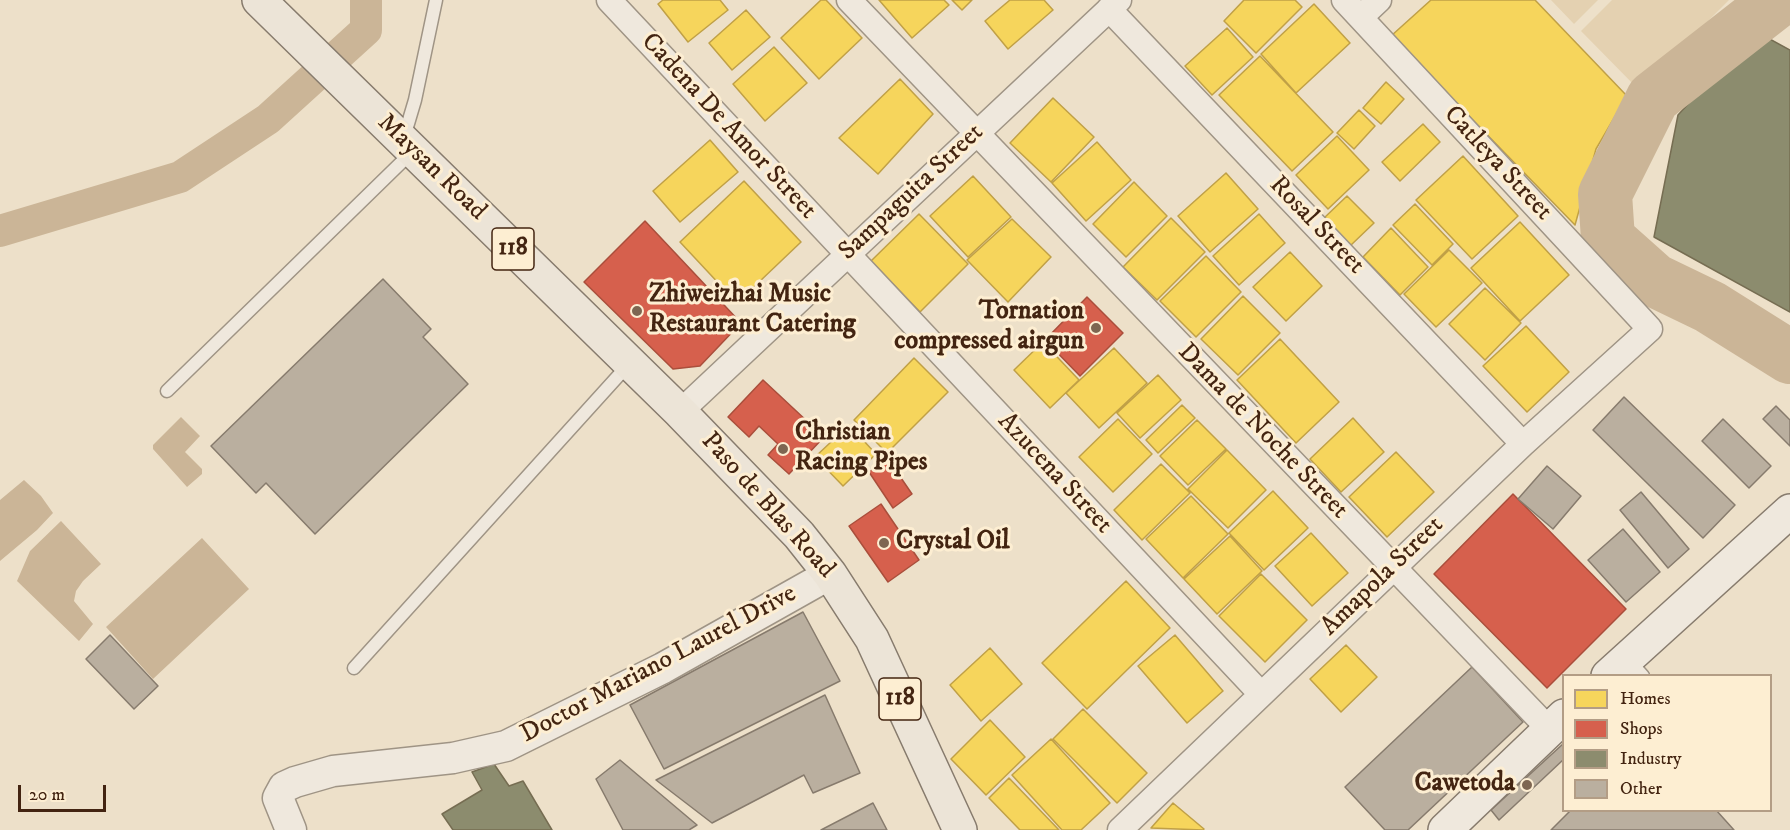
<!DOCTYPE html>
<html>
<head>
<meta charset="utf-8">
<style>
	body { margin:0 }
	#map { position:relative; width:1790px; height:830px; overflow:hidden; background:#ede0c9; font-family:"IM FELL DW Pica",serif }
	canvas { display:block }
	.legend { position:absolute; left:1562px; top:674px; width:210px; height:138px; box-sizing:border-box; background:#fdeed2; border:2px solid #b39d85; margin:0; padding:8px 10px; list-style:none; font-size:18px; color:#432411 }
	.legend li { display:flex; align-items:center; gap:12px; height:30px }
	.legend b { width:30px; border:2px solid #b39d85 }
	.scale { position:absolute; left:18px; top:785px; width:88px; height:27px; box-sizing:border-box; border:3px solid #432411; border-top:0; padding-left:8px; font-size:18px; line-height:21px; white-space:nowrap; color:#432411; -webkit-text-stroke:4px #fdeed2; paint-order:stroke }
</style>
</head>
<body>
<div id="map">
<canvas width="1790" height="830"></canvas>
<ul class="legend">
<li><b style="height:16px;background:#f6d55c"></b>Homes</li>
<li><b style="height:16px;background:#d6604d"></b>Shops</li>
<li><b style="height:16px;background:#8c8c6e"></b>Industry</li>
<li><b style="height:16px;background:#baaf9f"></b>Other</li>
</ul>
<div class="scale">20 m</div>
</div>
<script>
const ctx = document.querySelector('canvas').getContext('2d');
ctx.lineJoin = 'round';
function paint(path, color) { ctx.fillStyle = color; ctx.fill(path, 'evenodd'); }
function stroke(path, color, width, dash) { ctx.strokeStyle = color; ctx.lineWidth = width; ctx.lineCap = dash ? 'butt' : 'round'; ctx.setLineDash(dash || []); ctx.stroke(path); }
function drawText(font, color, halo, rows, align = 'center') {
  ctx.font = font + ' "IM FELL DW Pica",serif'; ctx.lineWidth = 6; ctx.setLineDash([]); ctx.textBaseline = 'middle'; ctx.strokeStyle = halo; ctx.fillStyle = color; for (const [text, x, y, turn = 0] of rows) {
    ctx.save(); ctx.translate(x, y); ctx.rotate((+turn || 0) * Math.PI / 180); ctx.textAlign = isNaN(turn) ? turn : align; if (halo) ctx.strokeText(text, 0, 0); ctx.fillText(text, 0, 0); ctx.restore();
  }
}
paint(new Path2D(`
	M1551,0H1598L1574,24Z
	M1612,0H1729L1639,90L1581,31Z`), '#e4d1b1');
paint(new Path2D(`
	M181,417L200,436L185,452L202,469V474L187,487L153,449V445Z
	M24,480L41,496L53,513L37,530L0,561V500Z
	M61,521L101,564L83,581L76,591L74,601L93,624L79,641L17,581L30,551Z
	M202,538L249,589L153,679L106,627Z`), '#cbb597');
const homes = new Path2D(`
	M663,0H720L728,10L688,42L658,4Z
	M821,0H826L862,38L819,79L781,38Z
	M879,0H944L949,5L912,38Z
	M952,0H972L962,10Z
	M1010,0H1044L1053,10L1008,49L985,21Z
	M1244,0H1295L1302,7L1256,53L1224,21Z
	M1431,0H1535L1627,96L1596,149L1575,225L1391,36Z
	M1314,4L1350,43L1296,93L1261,54Z
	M746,10L770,37L732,70L709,43Z
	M1227,28L1253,57L1212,95L1185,66Z
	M774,47L807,83L765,121L733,84Z
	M1260,56L1333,132L1292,171L1219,95Z
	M900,79L933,114L878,174L839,138Z
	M1386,82L1404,99L1381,124L1363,108Z
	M1053,98L1094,137L1051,182L1010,143Z
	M1359,110L1375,126L1354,149L1337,133Z
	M1423,124L1440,142L1400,181L1382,162Z
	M1337,136L1369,170L1328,209L1296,175Z
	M710,140L738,172L680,222L653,191Z
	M1097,142L1131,180L1086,221L1052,183Z
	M1463,156L1518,216L1472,259L1416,200Z
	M1226,173L1258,209L1210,252L1178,216Z
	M973,176L1011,217L968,257L930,216Z
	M744,181L801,242L737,303L680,242Z
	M1134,182L1167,216L1126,257L1093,224Z
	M1347,196L1374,223L1350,246L1323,219Z
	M1415,204L1453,244L1432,265L1393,225Z
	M919,214L968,264L920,312L871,261Z
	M1259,214L1285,243L1239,285L1213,256Z
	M1171,218L1205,252L1157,300L1123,267Z
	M1012,219L1051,257L1008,302L967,260Z
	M1520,222L1569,275L1520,321L1471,268Z
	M1391,228L1428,267L1400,295L1363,257Z
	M1449,250L1482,283L1436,327L1404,294Z
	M1290,252L1322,286L1286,321L1253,287Z
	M1206,256L1241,292L1196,337L1160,301Z
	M1485,288L1521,323L1485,360L1449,324Z
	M1243,296L1280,333L1238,375L1201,339Z
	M1526,326L1569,372L1527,412L1483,366Z
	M1280,339L1339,402L1296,443L1237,380Z
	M1043,342L1079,380L1050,408L1014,370Z
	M1114,348L1147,383L1099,428L1066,393Z
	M914,358L948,392L887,453L854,420Z
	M1158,375L1181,400L1140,438L1117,413Z
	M1182,405L1195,418L1158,453L1146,440Z
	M1353,418L1384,452L1341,492L1310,459Z
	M1118,419L1152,454L1113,492L1079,457Z
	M1197,420L1226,449L1188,485L1160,456Z
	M849,425L876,454L843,486L815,457Z
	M1227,450L1266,490L1228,528L1188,489Z
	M1396,452L1434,492L1387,537L1349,497Z
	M1161,464L1190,493L1142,540L1114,510Z
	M1273,491L1308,528L1264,570L1229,533Z
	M1191,496L1228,534L1183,578L1146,539Z
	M1311,533L1348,573L1312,606L1275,566Z
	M1230,536L1262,571L1217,614L1184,579Z
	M1261,574L1307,620L1265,662L1219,616Z
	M1126,581L1170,628L1087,709L1042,663Z
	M1175,635L1223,691L1187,723L1138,666Z
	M1346,645L1377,677L1341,712L1310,679Z
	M990,648L1022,684L981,721L950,685Z
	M1083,709L1147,773L1117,803L1053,739Z
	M990,720L1025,757L986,795L951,759Z
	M1051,739L1110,803L1081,830H1062L1012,775Z
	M1009,778L1059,830H1020L989,798Z
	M1173,803L1204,829L1203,830L1151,828Z`);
paint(homes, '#f6d55c');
stroke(homes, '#c0a046', 1.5);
const shops = new Path2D(`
	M645,221L741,323L700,366L673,369L584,282Z
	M1087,297L1123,333L1080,376L1045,340Z
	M763,380L824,437L789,474L768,455L778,444L759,426L749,437L728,417Z
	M888,459L912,494L893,508L869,472Z
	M1513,494L1626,609L1547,688L1434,574Z
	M881,504L919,560L888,582L849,526Z`);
paint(shops, '#d6604d');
stroke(shops, '#aa4e3b', 1.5);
const industry = new Path2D(`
	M1755,31L1790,50V312L1654,237L1678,115Z
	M494,764L509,786L523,781L552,830H453L442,814L482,790L472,772Z`);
paint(industry, '#8c8c6e');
stroke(industry, '#766d52', 1.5);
stroke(new Path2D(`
	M0,231L180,177L268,119L366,30V0`), '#cbb597', 32);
stroke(new Path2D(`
	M1774,0L1772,5L1653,98L1605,194L1608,239L1654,280L1710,307L1790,357`), '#cbb597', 54);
const building = new Path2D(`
	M383,279L431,329L423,337L468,384L315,534L266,483L256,493L211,446Z
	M1624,397L1735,505L1703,538L1593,430Z
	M1776,406L1790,420V446L1763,419Z
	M1723,419L1771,466L1749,488L1702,441Z
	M1547,466L1581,496L1553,529L1518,499Z
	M1641,492L1689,549L1668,568L1620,510Z
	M1623,529L1660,572L1626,602L1588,560Z
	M803,612L840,681L664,769L630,705Z
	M110,635L158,686L134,709L86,659Z
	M1472,667L1523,722L1408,830H1385L1345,787Z
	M825,695L860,773L813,793L804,775L712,823L656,780Z
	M1564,743V759L1499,820L1491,810Z
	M620,760L697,825L689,830H623L596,779Z
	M873,803L887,830H821Z
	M1571,810H1716L1734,830H1551Z`);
paint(building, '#baaf9f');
stroke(building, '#877b6d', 1.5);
const service = new Path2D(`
	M404,137L415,100L436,0
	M167,391L413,151
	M1628,659L1643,676
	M354,668L629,364`);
const minor = new Path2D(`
	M609,0L1261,694
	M849,0L1549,729
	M1109,9L1523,444
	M1361,17L1379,0
	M680,412L1119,0
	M1120,830L1523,444L1650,329L1344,0`);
const tertiary = new Path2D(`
	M291,830L278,798L284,787L295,782L333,771L453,758L506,746L663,668L830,574`);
const secondary = new Path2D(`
	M1608,676L1790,511
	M1445,830L1564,716`);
const primary = new Path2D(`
	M259,0L680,412L799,535L830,574L872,639L960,830`);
stroke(service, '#9f9485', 15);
stroke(minor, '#9f9485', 27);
stroke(tertiary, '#9f9485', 33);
stroke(secondary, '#877b6d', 36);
stroke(primary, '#877b6d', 36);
stroke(service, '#efe8dd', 12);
stroke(minor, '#efe8dd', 24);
stroke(tertiary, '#efe8dd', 30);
stroke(secondary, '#efe8dd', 33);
stroke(primary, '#ece4d7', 33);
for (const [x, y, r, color] of [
	[637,311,6,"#7e6651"],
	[1096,328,6,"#7e6651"],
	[783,449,6,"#7e6651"],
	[884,543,6,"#7e6651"],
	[1527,785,6,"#7e6651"]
]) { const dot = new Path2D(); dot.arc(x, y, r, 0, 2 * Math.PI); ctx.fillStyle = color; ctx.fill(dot); stroke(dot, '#fdeed2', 2); }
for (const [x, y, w] of [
	[513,249,42],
	[900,699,42]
]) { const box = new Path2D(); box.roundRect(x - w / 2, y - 21, w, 42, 4.5); ctx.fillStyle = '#fdeed2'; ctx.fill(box); stroke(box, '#432411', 1.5); }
drawText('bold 24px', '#432411', null, [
	["118",513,249],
	["118",900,699]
]);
drawText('26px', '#432411', '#fdeed2', [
	["Cadena De Amor Street",728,127,47],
	["Catleya Street",1497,164,47],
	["Maysan Road",431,168,44],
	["Sampaguita Street",912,193,-43],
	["Rosal Street",1316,226,46],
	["Dama de Noche Street",1262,432,46],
	["Azucena Street",1054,474,47],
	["Paso de Blas Road",767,506,48],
	["Amapola Street",1383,577,-44],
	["Doctor Mariano Laurel Drive",659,665,-28]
]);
drawText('bold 26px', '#432411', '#fdeed2', [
	["Zhiweizhai Music",649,296],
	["Restaurant Catering",649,326],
	["Tornation",1084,313,"right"],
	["compressed airgun",1084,343,"right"],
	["Christian",795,434],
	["Racing Pipes",795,464],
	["Crystal Oil",896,543],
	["Cawetoda",1515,785,"right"]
], 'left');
</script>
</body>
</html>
